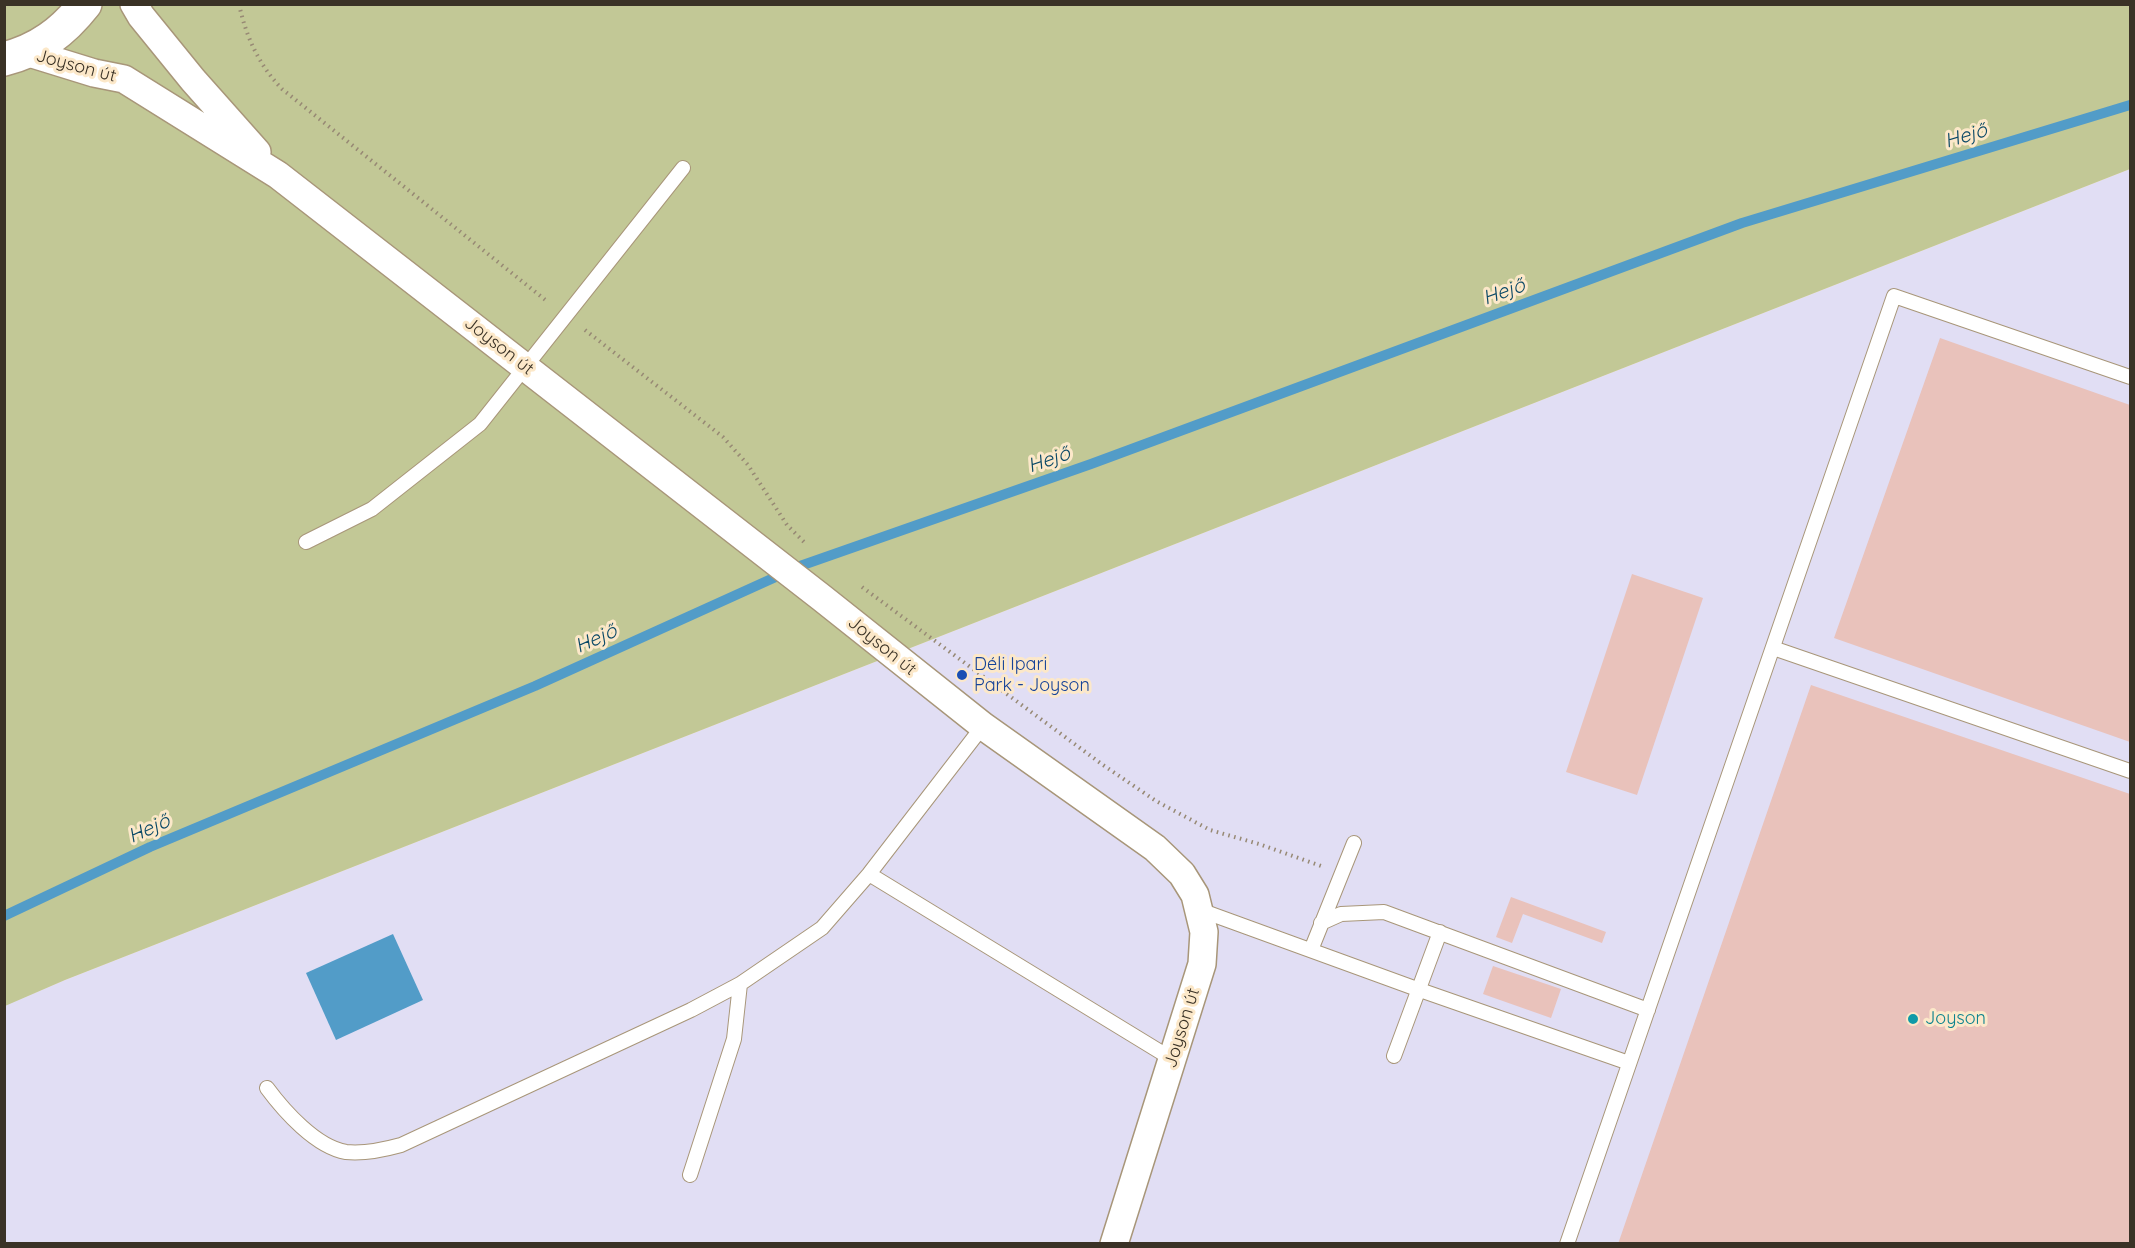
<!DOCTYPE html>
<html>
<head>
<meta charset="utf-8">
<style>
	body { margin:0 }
	#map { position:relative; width:2135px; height:1248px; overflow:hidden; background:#fce8c9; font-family:Quicksand,sans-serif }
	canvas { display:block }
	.frame { position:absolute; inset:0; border:6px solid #3a3226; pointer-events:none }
</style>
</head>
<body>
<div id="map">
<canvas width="2135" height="1248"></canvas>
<div class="frame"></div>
</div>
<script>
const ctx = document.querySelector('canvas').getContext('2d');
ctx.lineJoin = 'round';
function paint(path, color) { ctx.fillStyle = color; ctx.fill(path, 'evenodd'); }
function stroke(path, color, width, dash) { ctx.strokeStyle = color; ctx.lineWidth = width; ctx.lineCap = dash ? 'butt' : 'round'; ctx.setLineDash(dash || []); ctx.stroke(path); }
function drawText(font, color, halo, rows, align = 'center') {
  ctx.font = font + ' Quicksand,sans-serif'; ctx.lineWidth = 6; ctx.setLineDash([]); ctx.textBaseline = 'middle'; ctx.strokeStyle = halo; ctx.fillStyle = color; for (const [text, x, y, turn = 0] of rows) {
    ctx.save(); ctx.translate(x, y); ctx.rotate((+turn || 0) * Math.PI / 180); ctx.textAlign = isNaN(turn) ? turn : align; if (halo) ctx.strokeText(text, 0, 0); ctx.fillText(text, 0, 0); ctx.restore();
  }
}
paint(new Path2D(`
	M2130,169V1243H5L4,1006L65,980Z`), '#e1def4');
paint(new Path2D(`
	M5,5H2130V169L65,980L5,1006Z`), '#c2c896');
paint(new Path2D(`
	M393,934L423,1000L336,1040L306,973Z`), '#529cc8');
stroke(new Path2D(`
	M4,916L150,847L535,686L800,566L1091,464L1742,223L2130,105`), '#529cc8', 10);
paint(new Path2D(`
	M1940,338L2130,405V742L1834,638Z
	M1632,574L1703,598L1637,795L1566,772Z
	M1811,685L2130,794V1244H1618Z
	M1511,897L1606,932L1602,943L1523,914L1512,943L1496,937Z
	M1493,966L1561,989L1551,1018L1483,994Z`), '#e9c2bb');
const service = new Path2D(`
	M306,542L372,509L480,424L683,168
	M1773,648L2130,771
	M869,874L1172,1059
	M1200,910L1417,989L1629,1063
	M1321,923L1341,914L1384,912L1648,1010
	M1311,950L1354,843
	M1394,1056L1440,932
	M267,1088C284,1111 316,1147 346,1152C365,1154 383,1150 401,1145L691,1010L740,984L822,928L869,874L983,726
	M690,1175L734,1039L740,984
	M1567,1244L1894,296L2130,377`);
const minor = new Path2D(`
	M134,4L141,16L193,80L257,152
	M26,52L94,73L124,79L278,175L822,598L983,726L1155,848L1182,874L1195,895L1204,932L1202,964L1114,1244`);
const primary = new Path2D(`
	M4,59C39,50 63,32 85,4`);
stroke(service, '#a89679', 16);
stroke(minor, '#a89679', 30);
stroke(primary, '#a89679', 36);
stroke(new Path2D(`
	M239,4C246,37 259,65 282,89L548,302
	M585,330L723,437L748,465L787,525L806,544
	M862,587L1103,765L1156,801L1210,830L1259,844L1321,866`), '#978974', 4, [1.5, 4.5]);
stroke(service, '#fff', 14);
stroke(minor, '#fff', 27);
stroke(primary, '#fff', 33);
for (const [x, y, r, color] of [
	[962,675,6,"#1a4fb4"],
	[1913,1019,6,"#0f9aa8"]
]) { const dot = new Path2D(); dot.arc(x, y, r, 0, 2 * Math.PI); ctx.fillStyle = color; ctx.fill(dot); stroke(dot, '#fce8c9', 2); }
drawText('18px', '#3a3226', '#fce8c9', [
	["Joyson út",76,66,15],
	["Joyson út",499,346,38],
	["Joyson út",882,646,39],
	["Joyson út",1182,1028,-73]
]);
drawText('18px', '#164399', '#fce8c9', [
	["Déli Ipari",974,665],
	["Park - Joyson",974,686]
], 'left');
drawText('18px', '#0d838f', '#fce8c9', [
	["Joyson",1925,1019]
], 'left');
drawText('italic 20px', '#0a4866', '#fce8c9', [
	["Hejő",1966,136,-17],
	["Hejő",1504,292,-20],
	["Hejő",1049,460,-19],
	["Hejő",596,639,-24],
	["Hejő",149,829,-24]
]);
</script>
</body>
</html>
